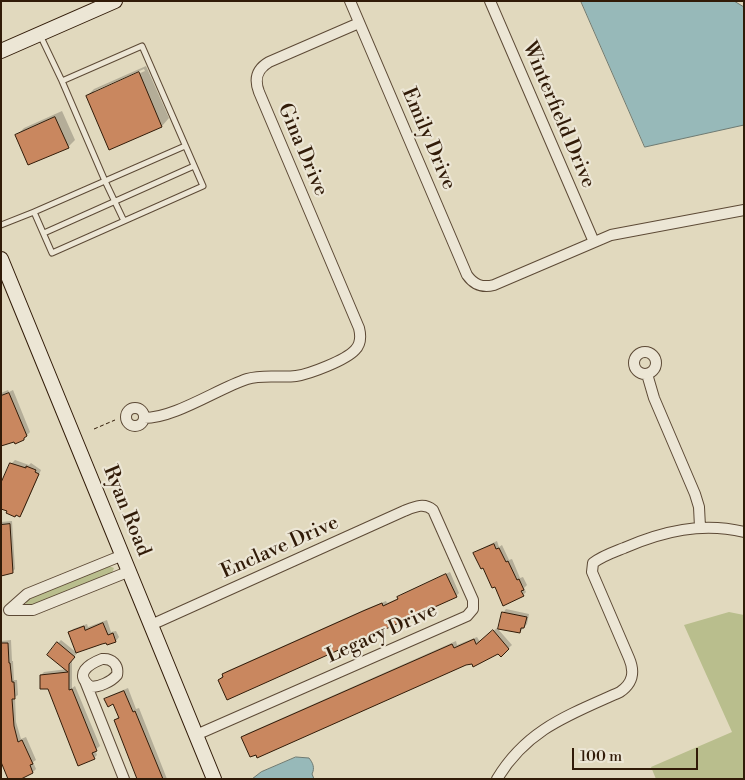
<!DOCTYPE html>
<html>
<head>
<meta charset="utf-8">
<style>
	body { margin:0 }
	#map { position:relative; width:745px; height:780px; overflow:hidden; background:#e1d9be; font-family:"Libre Bodoni",serif }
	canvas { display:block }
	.frame { position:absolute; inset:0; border:2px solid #311b08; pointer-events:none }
	.scale { position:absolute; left:572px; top:748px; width:126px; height:22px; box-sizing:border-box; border:2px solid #311b08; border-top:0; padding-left:6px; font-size:15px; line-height:18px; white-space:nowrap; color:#311b08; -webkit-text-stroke:4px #ece6d5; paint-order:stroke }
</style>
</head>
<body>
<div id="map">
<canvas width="745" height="780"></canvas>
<div class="frame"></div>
<div class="scale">100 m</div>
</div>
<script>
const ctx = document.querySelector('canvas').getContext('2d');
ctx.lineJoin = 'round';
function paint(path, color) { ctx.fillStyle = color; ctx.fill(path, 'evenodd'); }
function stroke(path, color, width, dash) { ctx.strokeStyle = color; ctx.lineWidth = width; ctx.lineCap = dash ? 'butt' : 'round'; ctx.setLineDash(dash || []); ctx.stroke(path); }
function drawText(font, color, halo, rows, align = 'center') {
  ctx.font = font + ' "Libre Bodoni",serif'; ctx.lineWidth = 4.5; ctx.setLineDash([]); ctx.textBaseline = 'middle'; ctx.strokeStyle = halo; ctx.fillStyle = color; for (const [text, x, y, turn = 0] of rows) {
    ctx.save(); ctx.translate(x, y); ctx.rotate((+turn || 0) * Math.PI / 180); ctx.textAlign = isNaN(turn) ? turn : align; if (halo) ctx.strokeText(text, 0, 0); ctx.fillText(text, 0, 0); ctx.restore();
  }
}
paint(new Path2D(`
	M109,566L114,568L112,573L30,606L26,604L27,599Z
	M729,612L744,615V779H656L651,767L732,732L684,625Z`), '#b9be8d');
const water = new Path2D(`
	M581,1H734L744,7V125L645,147Z
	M296,757L309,758C313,763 315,768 312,774L314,779H252L261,772Z`);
paint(water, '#97b9b9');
stroke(water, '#6e7a72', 1);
paint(new Path2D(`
	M146,66L169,118L162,126L110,148L87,96L94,89ZM144,69L145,71L94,93V91Z
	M62,111L75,140L68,147L17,135L24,128Z
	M8,390L9,392L13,390L30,432L23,439L1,445V393Z
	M15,460L29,465L31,463L41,470L23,512L19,515L8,511L1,487L12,463Z
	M12,521L15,569L12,572L1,575V522Z
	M497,541L499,547L502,545L509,560L512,559L520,578L523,577L527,585L524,588L526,592L523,595L495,585L475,553L478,550Z
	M450,572L459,593L456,596L219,680L227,671L368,608L386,601L387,603L399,598L402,594Z
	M506,609L529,614L527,624L520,632L503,613Z
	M107,620L111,632L116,631L119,637L116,641L107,642L70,632L73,629L87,624L88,627Z
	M497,628L512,645L501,655L499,653L243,737L246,734L456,641L457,645L477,637L480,642Z
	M11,640L12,661H13L14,680H17L18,695L15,697L16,722L21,739L26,737L36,760L33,762L36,769L33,772L1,751V641Z
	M61,640L77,653L72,660V688L75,686L100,746L95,750L97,755L94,758L41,675L44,672L67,669L58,643Z
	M128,688L136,709L139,708L167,779H138L115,720L119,716L114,703L106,699L109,696Z`), '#0003');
const building = new Path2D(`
	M139,72L162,127L109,150L86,96Z
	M55,117L69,148L28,165L15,135Z
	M9,393L27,436L24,438V440L15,444L14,442L1,446V396Z
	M10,463L26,468V466L36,470L35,472L39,474L20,517L16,515L15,517L6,513L7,511L1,509V483Z
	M10,524L13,573L1,576V525Z
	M494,544L496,549L499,548L506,562L508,561L517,580L519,579L524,590L521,591L524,596L503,606L495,587L492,588L483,568L481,569L473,553Z
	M446,574L457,597L227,700L218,680L223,677L222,674L363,611L382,603L383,606L398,599L397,597Z
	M502,612L527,617L524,628H521L520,633L498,629Z
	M103,623L108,635L113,633L116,642L107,645L106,643L102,644L76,653L68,632L84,626L85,630Z
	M493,630L509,649L501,657L498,654L473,667L472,664L466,665L257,758L256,755L250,757L241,737L452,644L454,648L474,639L476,644Z
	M57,642L75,657L69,664V690L72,689L97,751L92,753L95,759L78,766L48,689H40V675L68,672L47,655Z
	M1,643H8L9,663H10L12,682H14L15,699H12L14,726L18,742L22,740L33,764L30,765L33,773L21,779H8L1,762Z
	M124,691L133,712L135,711L163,779H137L114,720L119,718L113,704L108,707L104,699Z`);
paint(building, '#c9875f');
stroke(building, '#311b08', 1);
const lane = new Path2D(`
	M62,81L105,181L124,221
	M34,212L185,146
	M1,225L34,212L52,253L203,186L142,46L62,81L40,35
	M44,233L194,166`);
const street = new Path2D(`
	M350,1L467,275C474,285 482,288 494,285L611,235L744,210
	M490,1L594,242
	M634 363a11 11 0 1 1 22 0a11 11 0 1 1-22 0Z
	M647,374L654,398L695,494L699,507L700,527
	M126 417a9 9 0 1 1 18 0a9 9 0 1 1-18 0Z
	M144,418C175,418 217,389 247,379C263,374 280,378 296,376C310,374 346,360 355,350C361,344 361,336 359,328L259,92C254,79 257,69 269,62L359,23
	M123,555L27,594L9,610H33L130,571
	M151,625L404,511C414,507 424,502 433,510L473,600V609L467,616L196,735
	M102,659C112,658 119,665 117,675C111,682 99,687 91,687C73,674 89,664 102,659Z
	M85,681L124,779
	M497,779C527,729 569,715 620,692C633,683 635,672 629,658L592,572L593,563C602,556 614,552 624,548C663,531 702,522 744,532`);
const secondary = new Path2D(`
	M1,51L115,1
	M1,259L214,779`);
stroke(lane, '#5d4a36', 7);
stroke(street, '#5d4a36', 12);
stroke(secondary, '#311b08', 16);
stroke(new Path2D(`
	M94,429L115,420`), '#311b08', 1, [4, 2.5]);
stroke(lane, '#ece6d5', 5);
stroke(street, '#ece6d5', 10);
stroke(secondary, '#ece6d5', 14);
drawText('20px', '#311b08', '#ece6d5', [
	["Winterfield Drive",558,115,67],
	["Emily Drive",428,139,67],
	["Gina Drive",302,150,67],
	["Ryan Road",126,511,68],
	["Enclave Drive",280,548,-24],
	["Legacy Drive",382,634,-24]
]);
</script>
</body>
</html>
